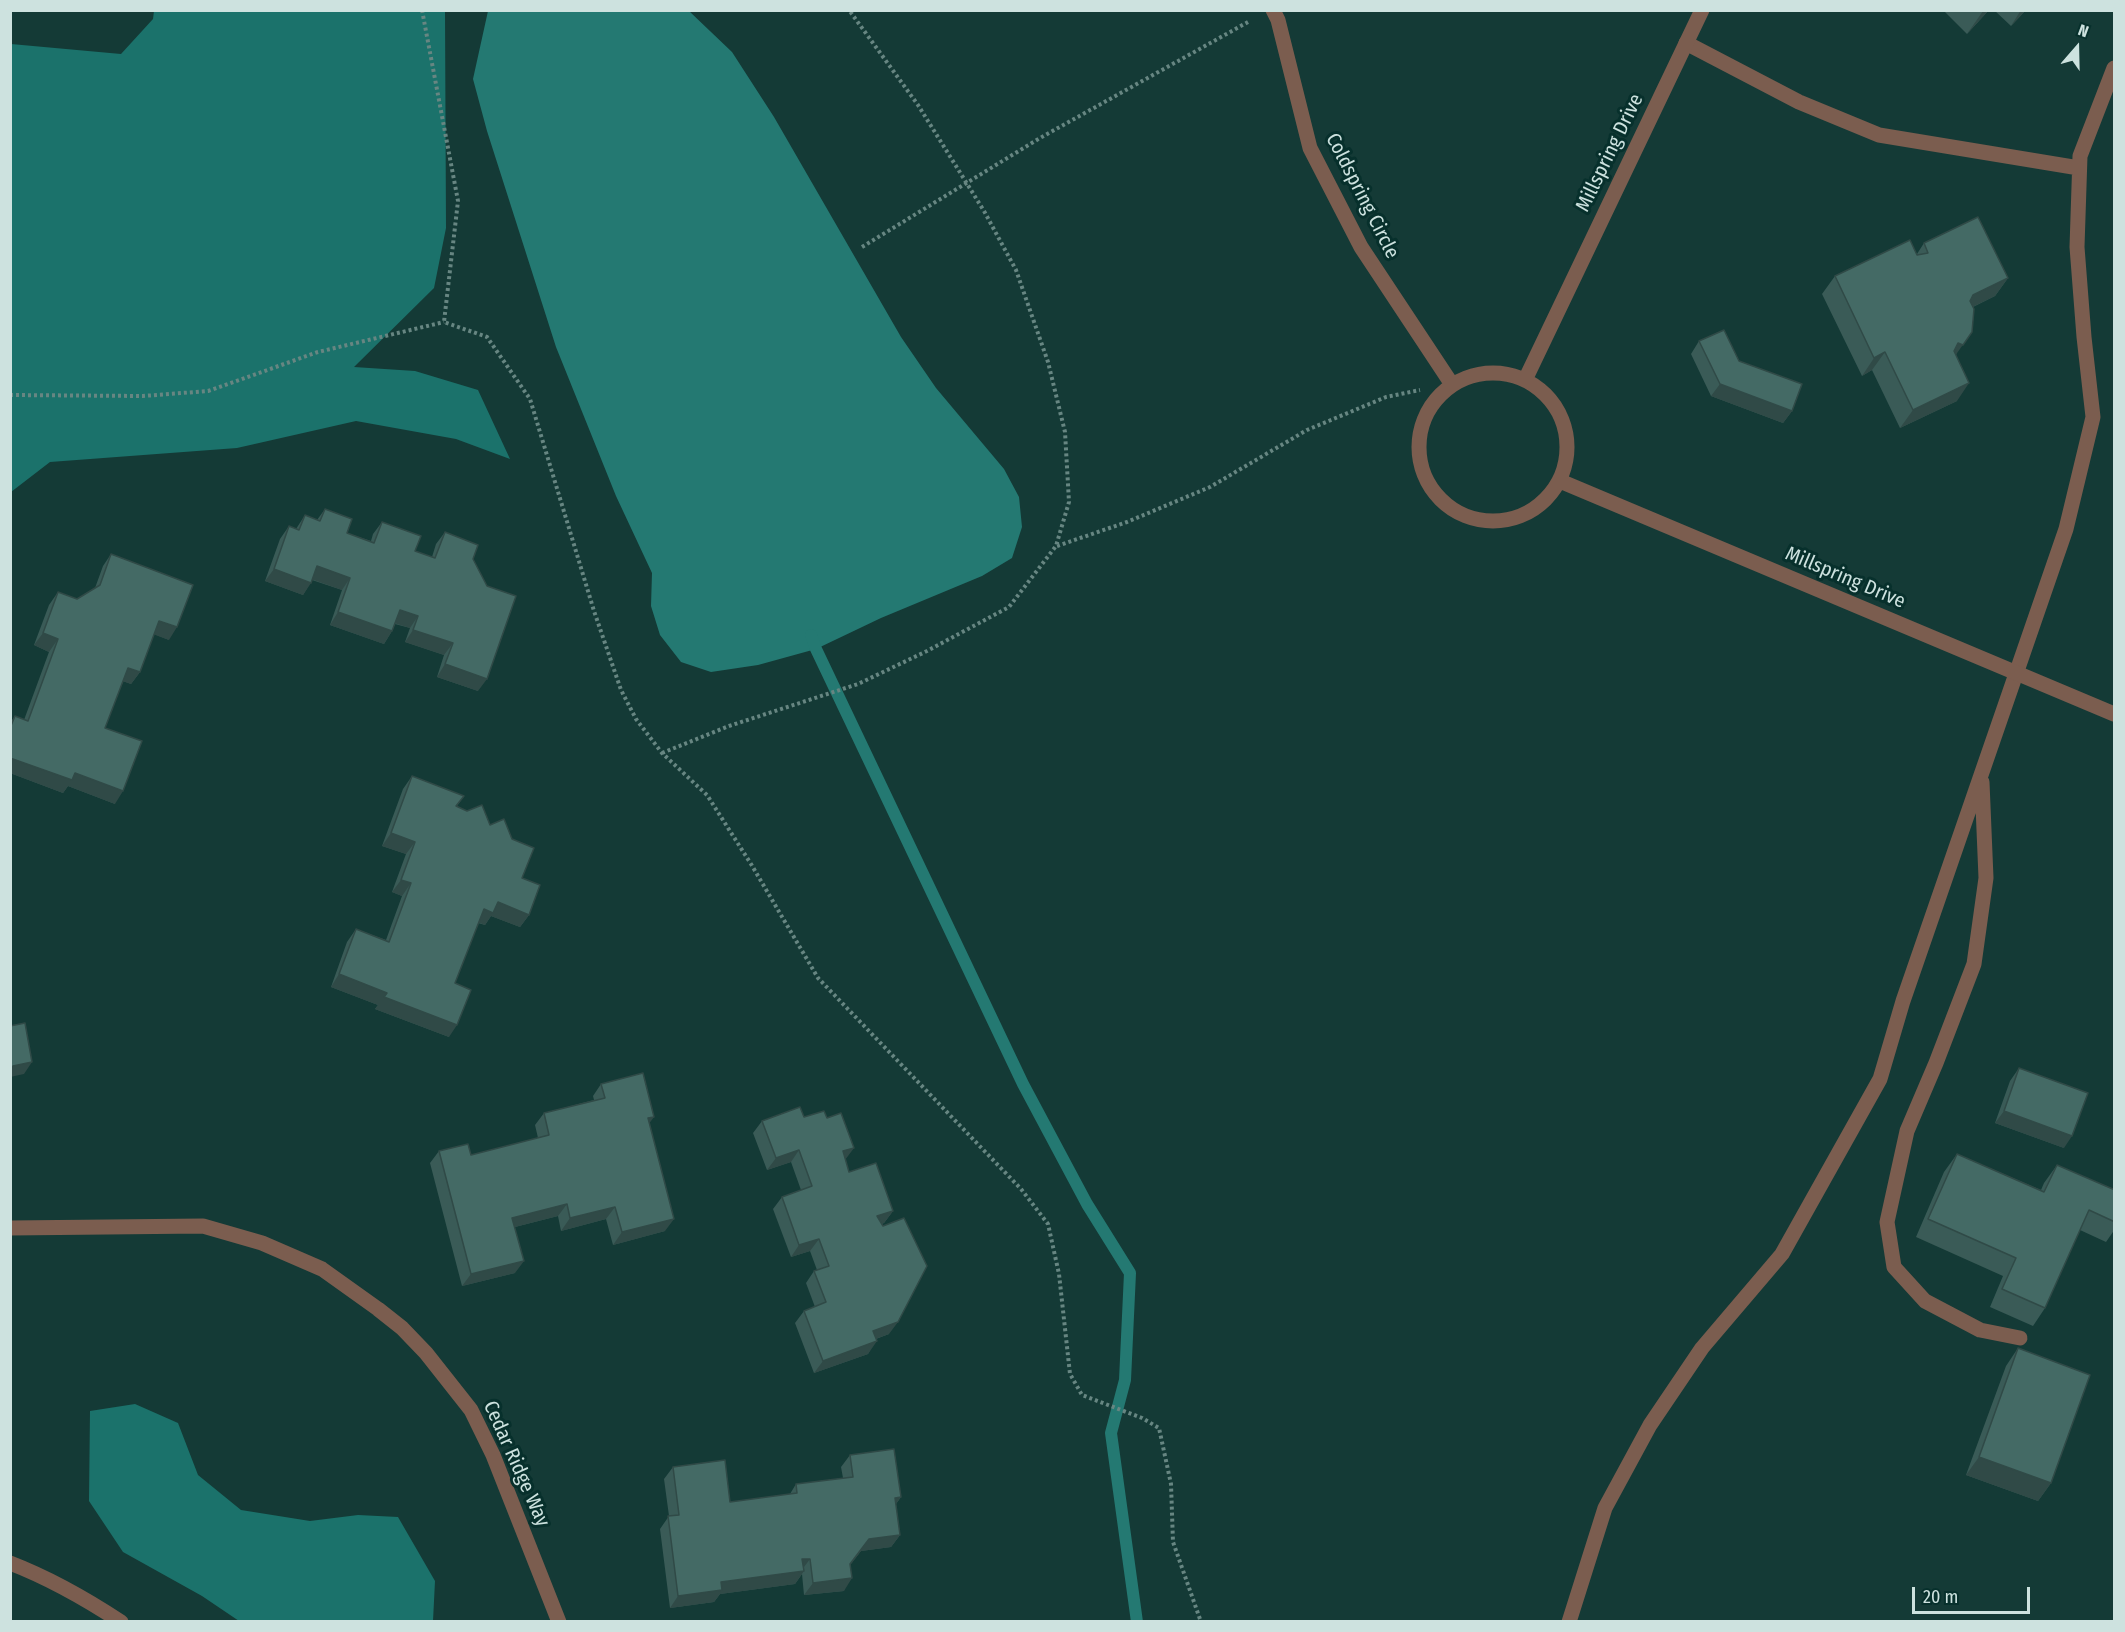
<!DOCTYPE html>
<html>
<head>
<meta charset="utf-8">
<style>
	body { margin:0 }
	#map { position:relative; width:2125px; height:1632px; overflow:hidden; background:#143a36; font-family:"Fira Sans Condensed",sans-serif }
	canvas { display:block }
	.frame { position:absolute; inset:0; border:12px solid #cde2df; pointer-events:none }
	.north { position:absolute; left:2047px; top:18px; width:60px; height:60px; -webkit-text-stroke:4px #07302c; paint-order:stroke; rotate:20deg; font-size:16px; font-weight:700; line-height:24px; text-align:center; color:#cde2df }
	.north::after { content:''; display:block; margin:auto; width:21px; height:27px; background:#cde2df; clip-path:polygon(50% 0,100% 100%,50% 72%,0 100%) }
	.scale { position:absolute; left:1912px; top:1587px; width:118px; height:27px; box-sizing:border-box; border:3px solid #cde2df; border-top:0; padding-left:8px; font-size:18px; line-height:21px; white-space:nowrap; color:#cde2df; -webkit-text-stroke:4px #07302c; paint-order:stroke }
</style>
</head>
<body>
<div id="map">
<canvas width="2125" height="1632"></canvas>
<div class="frame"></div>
<div class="north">N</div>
<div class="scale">20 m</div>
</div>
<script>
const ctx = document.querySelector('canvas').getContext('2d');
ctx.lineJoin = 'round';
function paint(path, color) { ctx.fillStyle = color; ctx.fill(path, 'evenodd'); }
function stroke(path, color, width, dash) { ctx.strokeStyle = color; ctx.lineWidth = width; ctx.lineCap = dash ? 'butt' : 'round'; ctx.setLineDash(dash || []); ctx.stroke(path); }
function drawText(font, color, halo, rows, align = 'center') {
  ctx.font = font + ' "Fira Sans Condensed",sans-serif'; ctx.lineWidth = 6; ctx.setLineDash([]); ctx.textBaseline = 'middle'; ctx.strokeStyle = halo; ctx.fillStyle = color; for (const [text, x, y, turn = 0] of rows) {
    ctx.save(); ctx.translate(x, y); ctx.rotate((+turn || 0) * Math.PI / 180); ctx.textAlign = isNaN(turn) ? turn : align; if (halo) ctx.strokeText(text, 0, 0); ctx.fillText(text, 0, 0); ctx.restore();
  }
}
paint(new Path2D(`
	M154,11H445L446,228L434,288L354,367L415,371L478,390L510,459L456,439L356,421L237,448L50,462L11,492V44L121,54L153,19Z
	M135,1404L178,1423L198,1475L241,1510L310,1521L358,1515L398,1517L435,1581L433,1621H239L202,1596L123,1552L89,1501L90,1411Z`), '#1b726b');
paint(new Path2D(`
	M488,11H689L732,52L774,117L901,337L936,388L1004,469L1019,497L1022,527L1012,558L982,576L881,618L816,649L758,665L711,672L681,662L660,635L651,606L652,573L616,496L556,347L487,131L473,79Z`), '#247972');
stroke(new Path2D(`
	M811,635L816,649L1023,1084L1087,1204L1130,1273L1125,1380L1111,1433L1137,1622`), '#247972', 12);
stroke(new Path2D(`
	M422,10L458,201L444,322L487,337L530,399L594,611L621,690L636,719L662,753L707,795L751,864L818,978L1021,1189L1048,1224L1059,1274L1070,1374L1082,1395L1142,1418L1159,1428L1171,1484L1173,1542L1201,1622
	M862,247L1040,138L1248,22
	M10,395L143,396L208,391L318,352L444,322
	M1057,546L1127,522L1210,487L1307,430L1386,397L1420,390
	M662,753L729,726L858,684L927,651L1009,607L1056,546L1069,502L1065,432L1048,362L1016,270L984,211L918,105L849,10`), '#678682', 4, [3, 3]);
stroke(new Path2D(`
	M1686,43L1799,102L1879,135L2079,168
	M1982,782L1986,878L1974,964L1936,1063L1907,1131L1887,1222L1894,1267L1925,1301L1980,1330L2020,1338
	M1569,1622L1605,1508L1650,1425L1702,1348L1782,1254L1880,1079L1903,1001L2066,529L2093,417L2084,337L2077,247L2080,156L2114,68`), '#7b5d4f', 15);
stroke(new Path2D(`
	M1273,10L1278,20L1310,148L1361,247L1451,383
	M1419 447a74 74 0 1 1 148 0a74 74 0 1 1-148 0Z
	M1525,380L1702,10
	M1560,481L2114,714
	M10,1228L203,1226L262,1243L322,1269L378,1309L402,1328L426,1353L471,1410L493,1455L559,1622
	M10,1563C49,1578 86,1599 121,1622`), '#7b5d4f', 15);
paint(new Path2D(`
	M1943,10H1989L1967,34Z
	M1994,10H2026L2011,26Z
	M1924,243L2008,278L1995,296L1973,307L1956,355L1957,401L1900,428L1872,370L1862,376L1822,294L1835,276L1917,254Z
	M1699,341L1739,361L1792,411L1783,423L1711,396L1691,354Z
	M325,509L347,533L371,541L373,534L382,522L415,551L432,557L436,544L445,532L473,559L478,691L437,677L444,655L405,642L410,628L395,624L392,631L384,644L330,625L342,590L312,580L303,595L265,581L280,539L289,526L296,529L305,515L317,520Z
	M111,554L169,640L154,634L140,672L131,684L123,681L105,728L115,804L68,786L63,793L10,773V723L15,716L24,720L49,652L34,645L49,605L58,592L77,599L95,588L103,566Z
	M412,776L464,796L457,806L490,825L522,878L529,915L520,927L491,916L485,925L478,923L455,983L449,1037L375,1009L378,1005L331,987L347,942L356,929L386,940L402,896L392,892L406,854L382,846L403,789Z
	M2019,1068L2064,1148L1995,1123L2010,1081Z
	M601,1084L649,1124L665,1231L613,1245L606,1219L561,1231L558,1216L515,1227V1273L462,1286L430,1163L439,1151L471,1155L538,1138L535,1125L544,1113L594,1100L593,1096Z
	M804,1117L845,1160L849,1172L893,1211L884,1223L882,1224L889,1334L876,1339L868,1354L814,1373L795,1323L804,1311L815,1307L806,1283L814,1271L817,1270L810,1251L791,1257L773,1209L782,1197L801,1190L791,1162L767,1170L753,1133L762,1121Z
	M1957,1154L2041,1190L2044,1183L2057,1165L2115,1190V1229L2106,1242L2080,1230L2045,1308L2033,1326L1990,1307L2003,1276L1916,1237L1944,1172Z
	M2018,1348L2051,1483L2038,1501L1966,1475L2006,1366Z
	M850,1455L901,1497L896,1504L900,1535L891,1547L861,1551L850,1565L844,1591L804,1595L802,1574L795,1584L720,1594L714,1602L670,1608L660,1529L669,1516L664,1479L673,1467L730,1502L790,1494L796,1484L843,1478L841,1467Z`), '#3a5b57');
paint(new Path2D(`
	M1989,10L1967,34L1983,11Z
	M2021,10H2026L2011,26Z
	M2008,278L1995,296L1960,313L1973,295Z
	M1972,332L1950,363L1945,361L1958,343Z
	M1885,352L1872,370L1862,376L1874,358Z
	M1969,383L1957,401L1900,428L1913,410Z
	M1720,384L1792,411L1783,423L1711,396Z
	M317,566L350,578L342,590L308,578Z
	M274,569L311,583L303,595L265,581Z
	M400,610L418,616L410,628L391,622Z
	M338,612L392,631L384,644L330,625Z
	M159,621L177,627L169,640L150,633Z
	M413,630L453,643L444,655L405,642Z
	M43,633L58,639L49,652L34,645Z
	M445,664L487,679L478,691L437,677Z
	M128,668L140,672L131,684L119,680Z
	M10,758L75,773L123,791L115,804L68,786L63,793L10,773Z
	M391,833L415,842L406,854L382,846Z
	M401,880L411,883L402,896L392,892Z
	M498,902L529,915L520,927L491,916L485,925L475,921L484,909Z
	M339,974L387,993L457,1025L449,1037L375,1009L378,1005L331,987Z
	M32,1062L24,1074L10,1077V1069L13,1066Z
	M2004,1111L2072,1136L2064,1148L1995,1123Z
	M654,1117L645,1129L648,1118Z
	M854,1148L845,1160L843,1151Z
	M799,1150L791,1162L767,1170L776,1158Z
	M567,1204L558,1216L503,1230L512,1218Z
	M615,1207L606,1219L561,1231L570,1218Z
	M893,1211L884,1223L869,1228L877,1216Z
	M674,1219L665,1231L613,1245L622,1232Z
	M819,1239L810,1251L791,1257L799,1245Z
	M524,1261L515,1273L462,1286L471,1274Z
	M898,1322L889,1334L864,1343L873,1331Z
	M877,1341L868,1354L814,1373L823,1361Z
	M1979,1457L2051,1483L2038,1501L1966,1475Z
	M901,1497L892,1509L895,1498Z
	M900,1535L891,1547L861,1551L842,1576L869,1539Z
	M802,1559H810L801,1571Z
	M804,1571L795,1584L720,1594L714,1602L670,1608L678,1596L721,1582Z
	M852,1578L844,1591L804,1595L813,1583Z`), '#304a47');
const building = new Path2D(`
	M1978,217L2008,278L1973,295L1970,301L1974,309L1972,332L1963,345L1958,343L1954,351L1969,383L1913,410L1885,352L1874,358L1835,276L1910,240L1917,255L1928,253L1924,243Z
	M1724,330L1739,361L1802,384L1792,411L1720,384L1699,341Z
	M325,509L352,519L347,533L374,543L382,522L421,536L415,551L435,558L445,532L478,545L473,559L487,586L516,596L487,679L445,664L453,643L413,630L418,616L400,610L392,631L338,612L350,578L317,566L311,583L274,569L289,526L299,530L305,515L320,521Z
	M111,554L193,585L177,627L159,621L140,672L128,668L105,728L142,741L123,791L75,773L72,780L10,758V728L15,716L28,721L58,639L43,633L58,592L77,599L100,585Z
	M412,776L464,796L456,806L467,811L482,805L490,825L504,819L512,839L534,848L522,878L540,885L529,915L498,902L493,913L484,909L455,983L471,990L457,1025L384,997L387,993L339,974L356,929L389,942L411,883L401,880L415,842L391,833Z
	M25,1023L32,1062L13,1066L10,1069V1026Z
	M2019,1068L2088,1093L2072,1136L2004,1111Z
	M643,1073L654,1117L648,1118L674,1219L622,1232L615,1207L570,1218L567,1204L512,1218L524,1261L471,1274L439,1151L468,1144L471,1155L549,1135L544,1113L605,1098L601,1084Z
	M800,1107L804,1117L824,1111L827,1118L841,1113L854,1148L843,1151L849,1172L876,1163L893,1211L877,1216L883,1226L904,1218L927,1266L898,1322L873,1331L877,1341L823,1361L804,1311L826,1302L814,1271L829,1266L819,1239L799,1245L782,1197L812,1186L799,1150L776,1158L762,1121Z
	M1957,1154L2044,1192L2057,1165L2115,1190V1222L2089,1210L2045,1308L2002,1289L2016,1258L1928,1219Z
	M2018,1348L2090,1375L2051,1483L1979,1457Z
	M894,1449L901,1497L895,1498L900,1535L869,1539L850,1564L852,1578L813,1583L810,1559H802L804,1571L721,1582L722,1590L678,1596L668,1516L679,1515L673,1467L725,1460L730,1502L797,1493L796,1484L853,1477L850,1455Z`);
paint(building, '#446a65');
stroke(building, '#304a47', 1.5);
drawText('20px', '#cde2df', '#07302c', [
	["Millspring Drive",1610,153,-64],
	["Coldspring Circle",1362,196,63],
	["Millspring Drive",1845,578,23],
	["Cedar Ridge Way",516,1464,66]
]);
</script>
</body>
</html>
